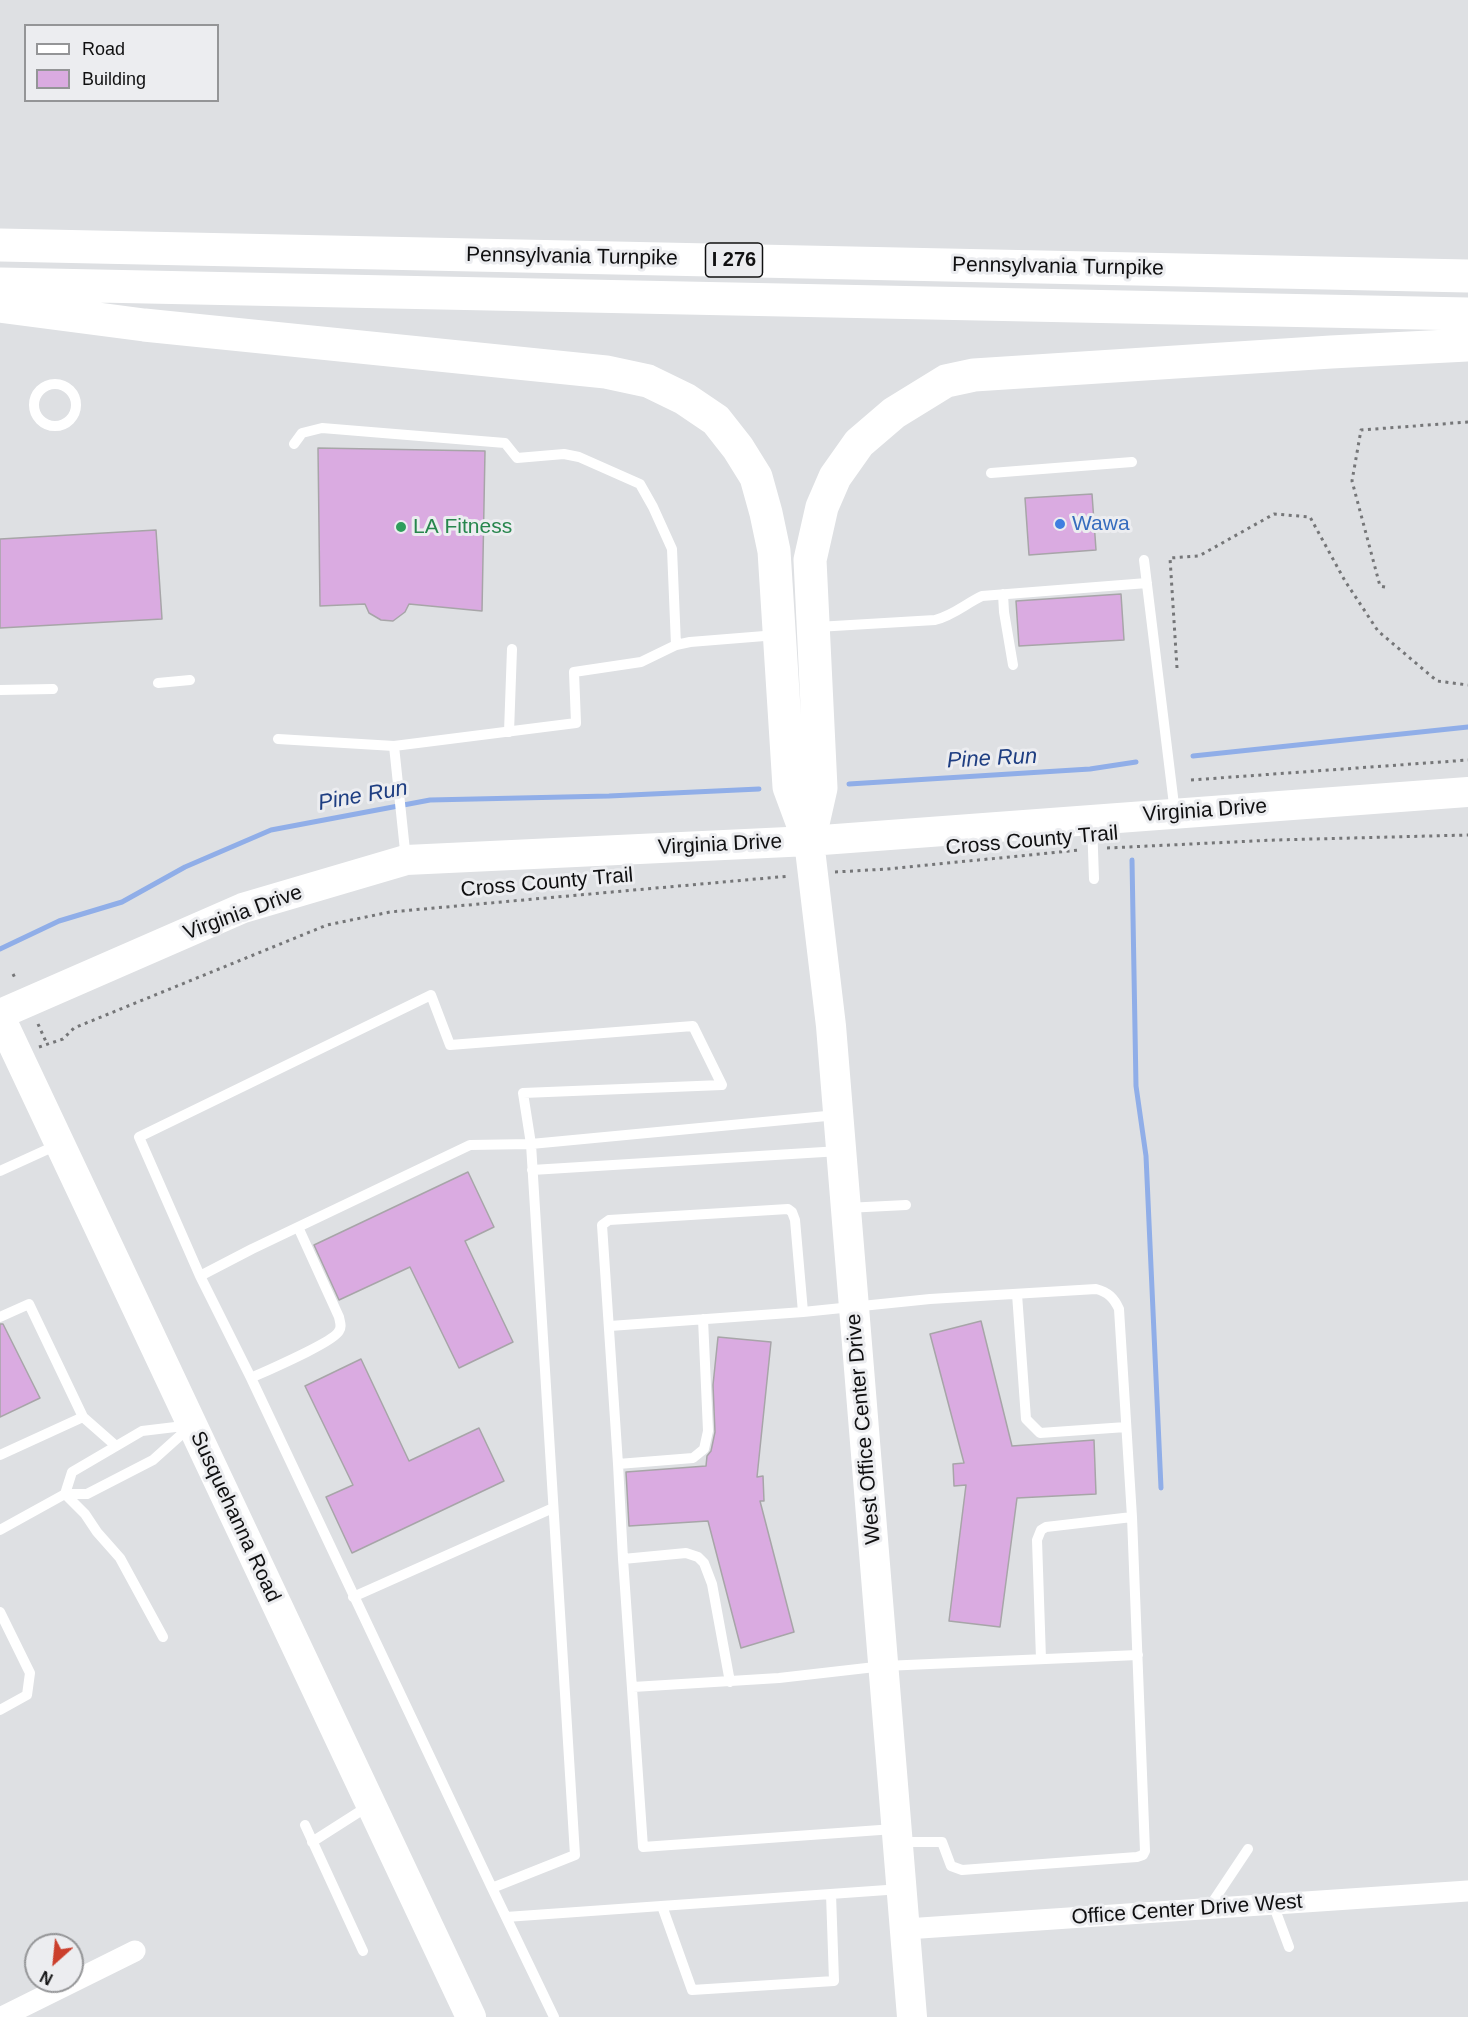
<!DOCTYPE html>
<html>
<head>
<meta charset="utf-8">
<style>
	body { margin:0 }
	#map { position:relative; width:1468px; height:2017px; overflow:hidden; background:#dee0e3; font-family:Helvetica,sans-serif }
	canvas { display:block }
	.legend { position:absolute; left:24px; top:24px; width:195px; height:78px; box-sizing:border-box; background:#ecedf0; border:2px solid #949597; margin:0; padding:8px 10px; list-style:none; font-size:18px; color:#101011 }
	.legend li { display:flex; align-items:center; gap:12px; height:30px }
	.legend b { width:30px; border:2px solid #949597 }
	.north { position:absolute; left:24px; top:1933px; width:60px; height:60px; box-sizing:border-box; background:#ecedf0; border:2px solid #949597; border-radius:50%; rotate:207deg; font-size:16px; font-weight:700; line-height:24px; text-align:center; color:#101011 }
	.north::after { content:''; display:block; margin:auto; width:21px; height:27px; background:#cb3f2c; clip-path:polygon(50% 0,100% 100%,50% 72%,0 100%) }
</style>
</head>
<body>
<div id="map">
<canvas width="1468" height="2017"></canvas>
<ul class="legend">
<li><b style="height:8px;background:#fff"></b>Road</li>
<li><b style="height:16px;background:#daabe1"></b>Building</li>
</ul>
<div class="north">N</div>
</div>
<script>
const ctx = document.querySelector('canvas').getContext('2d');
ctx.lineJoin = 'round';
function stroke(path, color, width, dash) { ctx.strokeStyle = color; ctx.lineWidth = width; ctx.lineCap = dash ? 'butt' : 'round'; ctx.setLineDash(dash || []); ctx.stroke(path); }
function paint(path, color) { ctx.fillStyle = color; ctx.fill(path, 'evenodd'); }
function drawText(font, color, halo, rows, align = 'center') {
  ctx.font = font + ' Helvetica,sans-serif'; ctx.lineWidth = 6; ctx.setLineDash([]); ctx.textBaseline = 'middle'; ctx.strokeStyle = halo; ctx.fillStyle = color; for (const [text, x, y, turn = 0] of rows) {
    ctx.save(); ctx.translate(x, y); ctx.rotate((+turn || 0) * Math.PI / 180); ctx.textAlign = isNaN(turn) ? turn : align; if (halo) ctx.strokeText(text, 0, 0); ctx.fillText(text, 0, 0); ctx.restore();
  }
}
stroke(new Path2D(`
	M1193,756L1468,727
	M849,784L1090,769L1136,762
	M1132,860L1136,1086L1146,1156L1161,1488
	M0,949L59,921L122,902L185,867L271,830L430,800L609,796L759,789`), '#90aee8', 5);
const building = new Path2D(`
	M318,448L485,451L482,611L409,604L405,612L393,621L381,620L369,613L365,604L320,606Z
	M1092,494L1096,550L1029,555L1025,498Z
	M156,530L162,619L0,628V539Z
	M1121,594L1124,640L1019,646L1016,601Z
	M468,1172L494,1227L465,1241L513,1342L459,1368L410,1267L339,1300L314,1245Z
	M981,1321L1012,1446L1094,1440L1096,1494L1017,1498L1000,1627L949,1621L966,1485L954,1486L953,1464L964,1463L930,1334Z
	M0,1324H3L40,1398L0,1417Z
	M718,1337L771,1342L757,1477L763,1476L764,1501H760L794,1632L741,1648L708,1521L629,1526L626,1472L706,1466L707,1456L711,1451L715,1432L713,1385Z
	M361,1359L409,1461L479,1428L504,1481L352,1553L326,1497L353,1485L305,1386Z`);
paint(building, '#daabe1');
stroke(building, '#a7a5a8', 1.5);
stroke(new Path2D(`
	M1385,587L1380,586L1352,481L1361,430L1468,422
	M1177,668L1170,558L1199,556L1274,514L1310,517L1345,581L1378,631L1437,681L1468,685
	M1191,780L1468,760
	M1107,848L1275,840L1468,835
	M835,872L887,869L1080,850
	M13,974L16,980
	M38,1024L47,1044
	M39,1047L63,1039L74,1028L327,925L390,912L790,876`), '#757678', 3, [3, 4.5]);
stroke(new Path2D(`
	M34 405a21 21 0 1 1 42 0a21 21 0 1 1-42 0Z
	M294,444L302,433L322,428L505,443L517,458L564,454L579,457L640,484L653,507L672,549L676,645
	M991,473L1132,462
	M1144,560L1175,813
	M1003,594L1004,612L1013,665
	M817,627L935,620C954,615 965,604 982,596L1147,583
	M158,683L190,680
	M0,690L53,689
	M509,732L512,649
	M278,739L394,746L576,723L574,672L641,662L676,645L690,642L777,635
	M394,746L406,860
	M1092,822L1094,879
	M532,1170L840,1151
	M0,1171L57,1145
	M846,1208L906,1205
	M200,1276L252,1249L470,1145L531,1144L837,1115
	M1017,1294L1026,1419L1040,1433L1126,1427
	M803,1312L795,1220L792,1212L788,1209L609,1220L602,1225L618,1464L623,1559L643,1847L894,1829
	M0,1317L29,1304L83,1417L116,1446
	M610,1326L803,1312L930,1299L1096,1289C1108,1292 1114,1298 1119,1309L1132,1517L1145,1851L1143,1855L1137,1857L962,1870L951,1866L942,1842H899
	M251,1378C266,1371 334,1342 339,1331C342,1327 340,1322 339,1317L298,1227
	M192,1425L153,1460L87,1494H65L72,1472L142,1431Z
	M0,1455L83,1417
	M618,1464L693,1458L704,1449L708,1431L703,1319
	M0,1530L65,1494L85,1514L97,1532L120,1558L163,1637
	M623,1559L686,1553L698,1557L704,1563L712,1584L730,1682
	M353,1597L553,1508
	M0,1612L30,1673L27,1695L0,1710
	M1041,1659L1037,1540L1041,1530L1046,1527L1132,1517
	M633,1687L779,1678L884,1666L1138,1655
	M305,1825L363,1951
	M312,1842L370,1805
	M492,1888L575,1855L531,1144L523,1093L722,1085L693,1026L450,1045L431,995L139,1137L200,1276L251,1378L492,1888L554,2017
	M1273,1904L1289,1947
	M662,1906L692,1990L834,1981L831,1894
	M1208,1909L1248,1849
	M506,1917L901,1889`), '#fff', 10);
stroke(new Path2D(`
	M906,1929L1468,1891
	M2,2017L135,1951`), '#fff', 21);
stroke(new Path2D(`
	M809,841L831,1026L912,2017
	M0,1014L243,908L406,860L809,841L1468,792
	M0,1017L471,2017`), '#fff', 30);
stroke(new Path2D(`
	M0,245L1468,276
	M0,284L1468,314
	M0,306L144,325L606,372L648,381L685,399L716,420L738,448L756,477L766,513L774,551L789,787L809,841
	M809,841L821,788L810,560L822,507L835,477L859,443L894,413L946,381L974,375L1331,352L1468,345`), '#fff', 33);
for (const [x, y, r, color] of [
	[1060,524,6,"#3f7fe0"],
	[401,527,6,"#2e9e5b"]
]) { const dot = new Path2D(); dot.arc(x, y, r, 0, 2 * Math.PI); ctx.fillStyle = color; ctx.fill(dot); stroke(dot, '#ecedf0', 2); }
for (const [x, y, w] of [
	[734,260,57]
]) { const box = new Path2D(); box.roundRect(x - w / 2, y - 17, w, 34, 4.5); ctx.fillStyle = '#ecedf0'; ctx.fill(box); stroke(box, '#101011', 1.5); }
drawText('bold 20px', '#101011', null, [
	["I 276",734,260]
]);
drawText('21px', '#101011', '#ecedf0', [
	["Pennsylvania Turnpike",572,257,1],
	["Pennsylvania Turnpike",1058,267,1],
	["Virginia Drive",1205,811,-4],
	["Cross County Trail",1032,841,-5],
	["Virginia Drive",720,845,-3],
	["Cross County Trail",547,883,-5],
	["Virginia Drive",243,913,-20],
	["West Office Center Drive",864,1429,-95],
	["Susquehanna Road",235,1517,65],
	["Office Center Drive West",1187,1910,-4]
]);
drawText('21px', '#366cbe', '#ecedf0', [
	["Wawa",1072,524]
], 'left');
drawText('21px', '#27864d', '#ecedf0', [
	["LA Fitness",413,527]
], 'left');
drawText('italic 22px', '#1e3e82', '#ecedf0', [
	["Pine Run",992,759,-3],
	["Pine Run",363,796,-10]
]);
</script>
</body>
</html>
